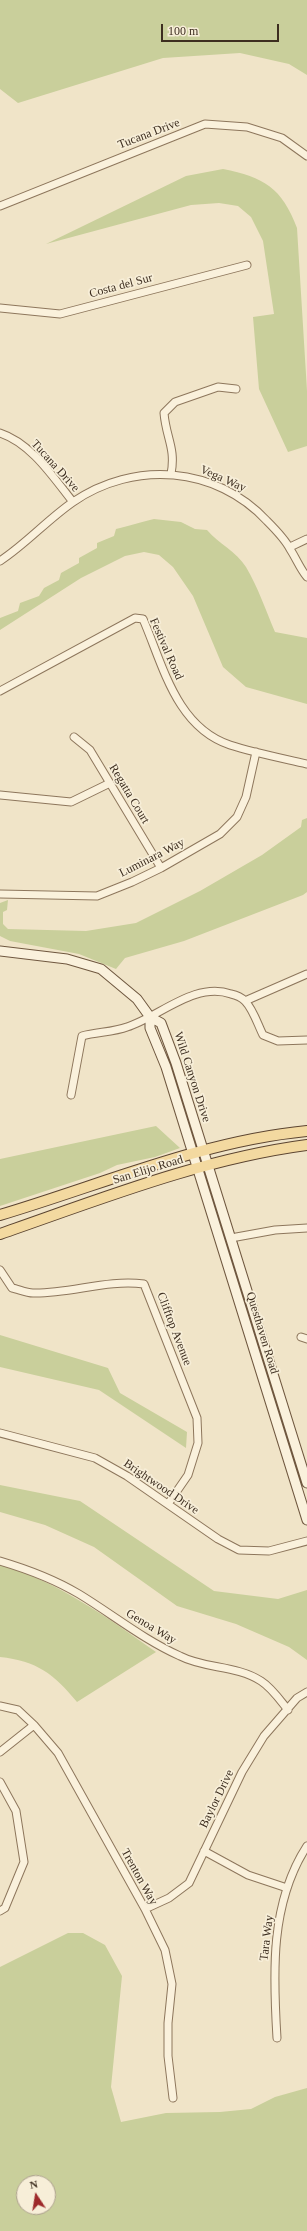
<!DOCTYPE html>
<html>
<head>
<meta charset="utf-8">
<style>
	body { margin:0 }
	#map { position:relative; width:307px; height:2231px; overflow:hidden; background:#f0e4c8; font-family:Georgia,serif }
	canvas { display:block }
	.north { position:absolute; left:16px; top:2175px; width:40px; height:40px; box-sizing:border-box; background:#f7eed8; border:1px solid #ada18e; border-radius:50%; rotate:348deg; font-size:11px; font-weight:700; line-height:16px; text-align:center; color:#3d2e20 }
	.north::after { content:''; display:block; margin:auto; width:14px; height:18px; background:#9e2a2b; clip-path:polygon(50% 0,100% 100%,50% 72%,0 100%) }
	.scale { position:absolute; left:161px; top:24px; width:118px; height:18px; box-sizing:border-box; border:2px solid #3d2e20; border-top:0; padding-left:5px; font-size:12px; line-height:14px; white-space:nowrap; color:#3d2e20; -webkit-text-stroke:3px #f7eed8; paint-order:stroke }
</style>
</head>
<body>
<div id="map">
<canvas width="307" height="2231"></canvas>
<div class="north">N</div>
<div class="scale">100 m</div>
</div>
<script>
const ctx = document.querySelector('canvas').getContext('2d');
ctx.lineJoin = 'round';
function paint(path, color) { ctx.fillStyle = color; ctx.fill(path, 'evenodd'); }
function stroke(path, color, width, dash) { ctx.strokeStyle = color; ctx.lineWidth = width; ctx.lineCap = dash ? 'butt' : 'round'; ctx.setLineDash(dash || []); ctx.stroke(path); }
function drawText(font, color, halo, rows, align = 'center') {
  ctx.font = font + ' Georgia,serif'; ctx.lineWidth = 3.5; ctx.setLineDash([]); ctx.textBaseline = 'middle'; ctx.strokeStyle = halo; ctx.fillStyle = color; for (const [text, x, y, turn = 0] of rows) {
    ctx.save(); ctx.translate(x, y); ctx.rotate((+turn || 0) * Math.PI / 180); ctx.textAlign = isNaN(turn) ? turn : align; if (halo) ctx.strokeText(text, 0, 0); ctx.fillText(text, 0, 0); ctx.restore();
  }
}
paint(new Path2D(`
	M0,0H307V75L289,64L240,53L163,58L18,103L0,89Z
	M223,169C264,177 282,188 297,228L307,391V446L288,452L259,389L253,317L274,314L263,241L251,217L238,206L219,203L191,205L46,244L186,176Z
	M154,519L181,522L195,529L207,530C219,544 236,551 246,567C258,587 266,611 275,632L307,638V704L246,687L223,667L193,596L173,567L159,555L144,552L125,556L81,578L0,630V618L18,611L20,603L39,596L44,588L59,580L61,573L79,563V558L97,548V543L114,536L116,529C130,526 140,522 154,519Z
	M307,818V892L303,895L184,941L125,958L116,969L79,954L10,941L0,936V903L8,900L7,910L3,912V924L8,929L86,931L136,923L200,891L262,855L301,827L302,820Z
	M156,1126L180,1148L155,1157L117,1165L100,1173L0,1206V1159Z
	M0,1335L108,1368L120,1393L187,1432L186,1448L99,1390L0,1367Z
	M0,1485L80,1501L214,1591L278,1599L307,1590V1660L289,1647L236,1624L177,1606L94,1547L45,1525L0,1512Z
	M0,1564C58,1582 107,1617 156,1652L77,1702C54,1674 37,1661 0,1657Z
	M68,1933H83L105,1945L122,1976L111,2087L121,2122L166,2113L220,2112L251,2109L275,2097L307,2088V2231H0V1967ZM24,2183H48V2207H24Z`), '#c9cf9b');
const street = new Path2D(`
	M0,206L205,124L247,127L282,138L307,156
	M0,308L60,314L247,265
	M0,433C31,443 53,477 73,502
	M171,474C176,448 166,438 164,413L175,402L218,387L236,389
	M290,547L307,539
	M0,561C26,544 47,520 73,502C134,460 216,466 267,521C275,529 285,539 290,549C296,558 300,569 307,577
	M0,691L135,618L143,619C163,665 176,727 230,745C255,753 281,758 307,764
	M74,737L90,750L161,868
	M0,795L71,802L110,783
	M0,894L97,896L132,882L161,868L220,834L237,817L246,797L256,752
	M245,1001L307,974
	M71,1095L82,1036C97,1032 114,1032 127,1027C159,1017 195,981 231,994C236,995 241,997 245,1001C253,1009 258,1025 263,1035L278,1041L307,1040
	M231,1238L275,1230L307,1228
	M0,1270L12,1288C18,1289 26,1293 33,1293C70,1294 107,1279 144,1284L197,1418L198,1443L188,1475L168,1504
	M301,1337L307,1339
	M0,1433L95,1458L127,1476L218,1539L239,1550L269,1551L307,1541
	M0,1561C27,1569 54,1579 79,1594C112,1614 144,1640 180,1656C205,1669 236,1665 261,1681C272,1688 280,1700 288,1710
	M0,1706L18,1710L34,1725L58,1753L145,1909L165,1950L172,1984L168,2023V2056L173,2098
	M0,1752L34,1725
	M0,1782L16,1811L24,1862L5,1908L0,1911
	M204,1851L248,1875L287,1888
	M145,1909L169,1898L189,1883L242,1772L264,1736L297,1698L307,1692
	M277,2038C273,1973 270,1903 307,1846`);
const secondary = new Path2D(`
	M0,951L67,959L101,969L137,999L150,1017L161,1023L176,1063L307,1483
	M150,1017V1028L166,1067L307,1520`);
const primary = new Path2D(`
	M0,1215C101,1185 202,1141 307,1131
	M0,1234C101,1199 201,1159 307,1145`);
stroke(street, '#8d765c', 9);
stroke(secondary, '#6f573f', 11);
stroke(primary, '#5b4430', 12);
stroke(street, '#faf1dc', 7);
stroke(secondary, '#faf1dc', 9);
stroke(primary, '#f3d9a0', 10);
drawText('12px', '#3d2e20', '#f7eed8', [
	["Tucana Drive",149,134,-21],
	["Costa del Sur",121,286,-15],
	["Tucana Drive",55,466,48],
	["Vega Way",223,479,24],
	["Festival Road",166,649,66],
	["Regatta Court",129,794,59],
	["Luminara Way",152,858,-27],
	["Wild Canyon Drive",192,1077,72],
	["San Elijo Road",148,1170,-17],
	["Clifftop Avenue",174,1329,69],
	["Questhaven Road",262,1333,73],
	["Brightwood Drive",161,1487,34],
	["Genoa Way",151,1627,31],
	["Baylor Drive",217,1799,-64],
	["Trenton Way",139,1877,61],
	["Tara Way",267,1938,-83]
]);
</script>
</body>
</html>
